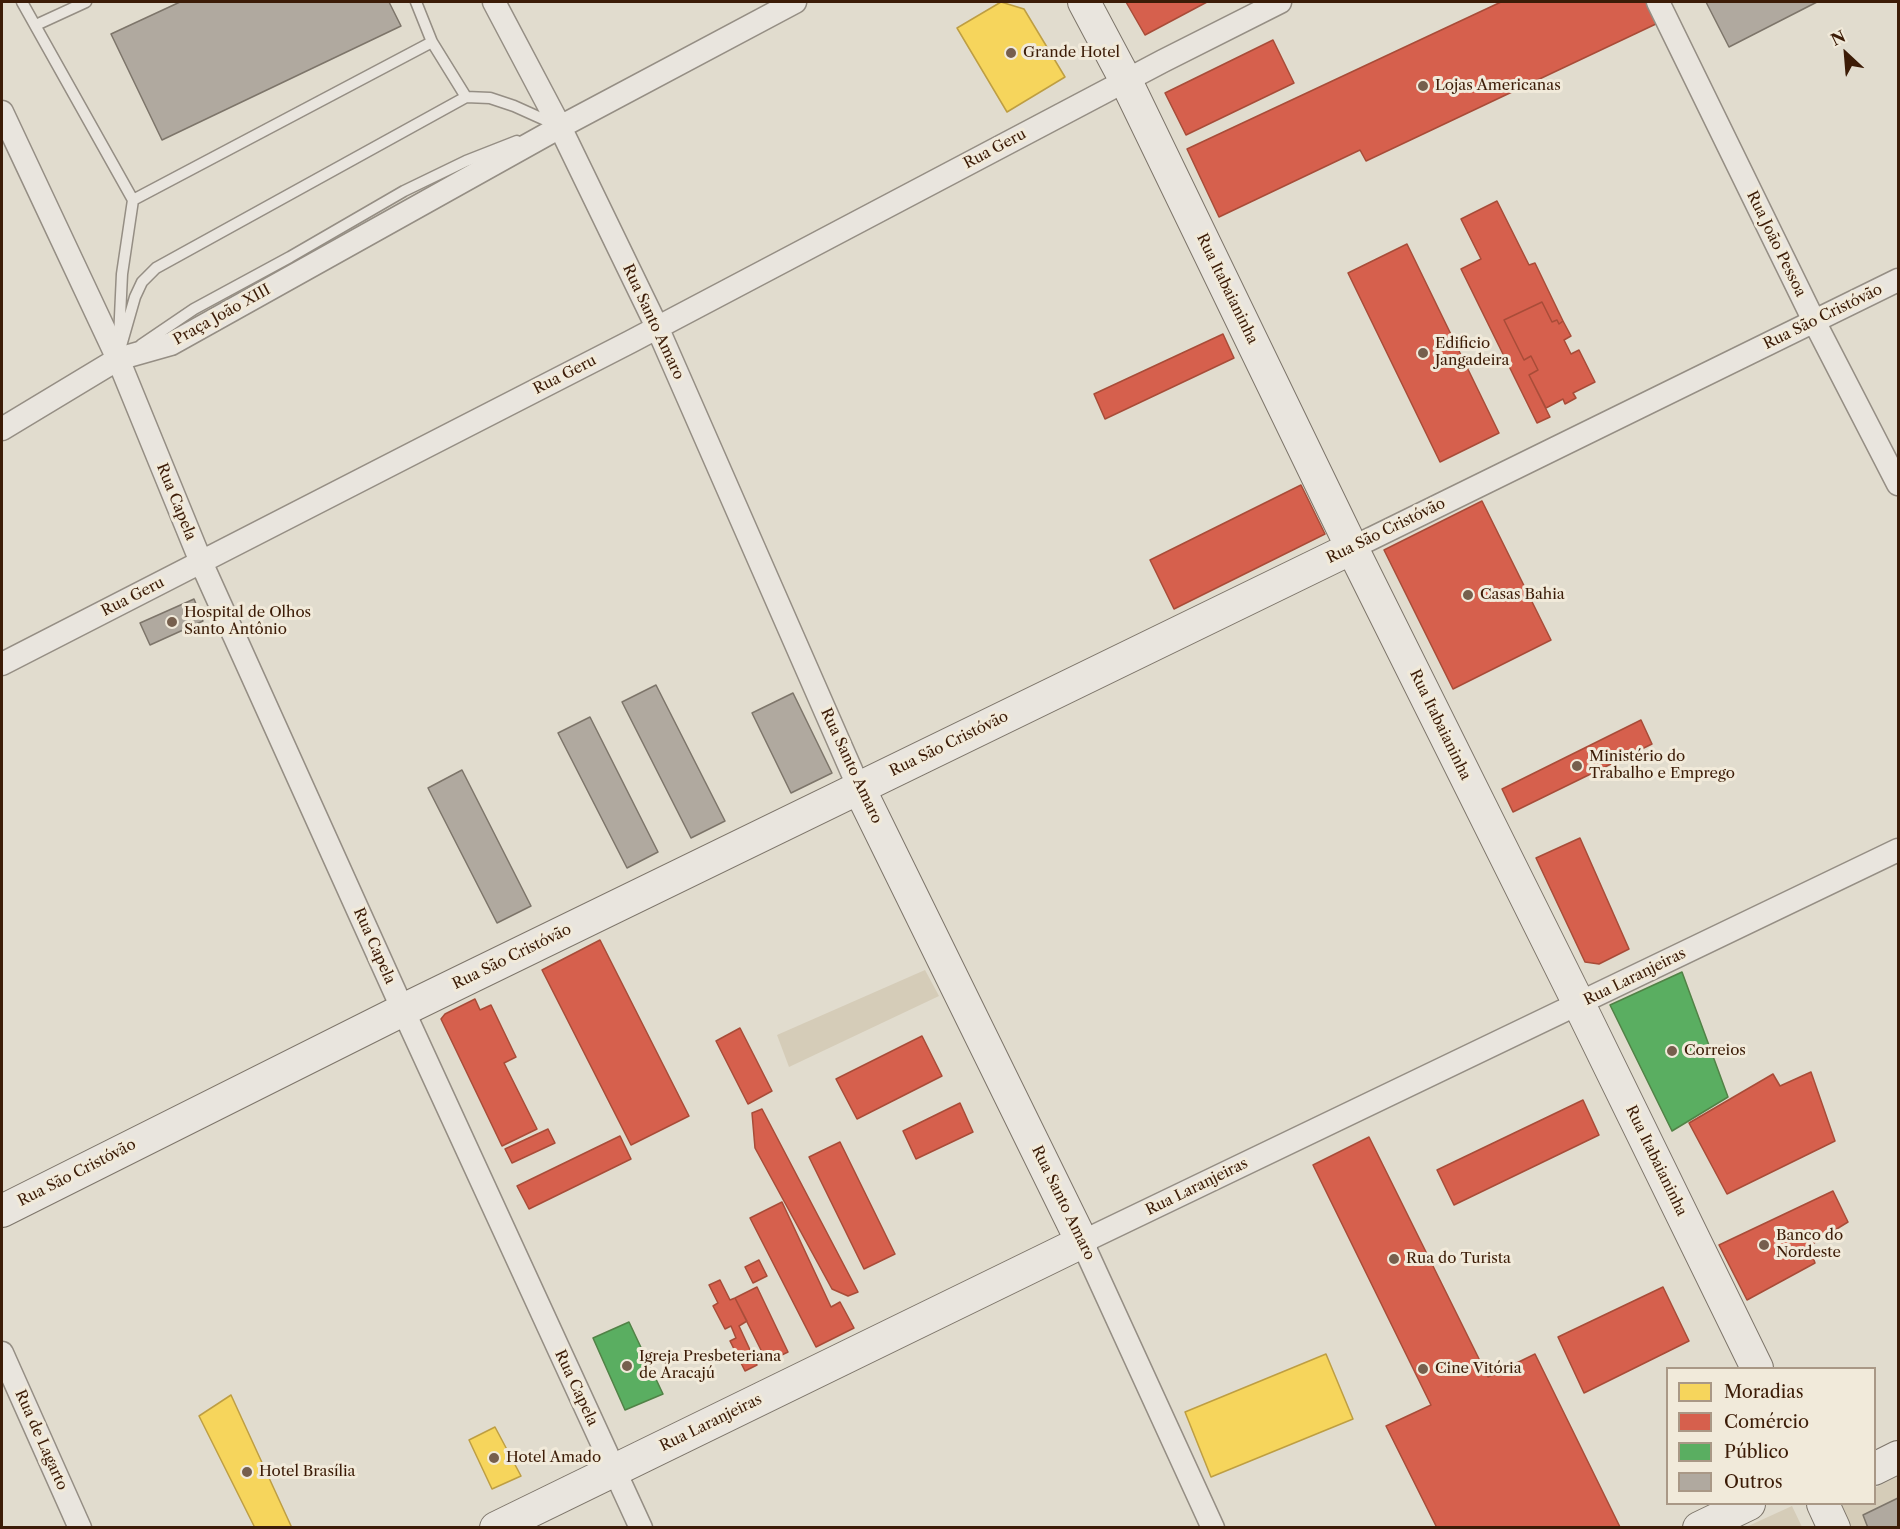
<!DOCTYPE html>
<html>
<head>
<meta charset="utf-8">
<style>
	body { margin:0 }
	#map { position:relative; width:1900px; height:1529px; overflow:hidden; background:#e1dcce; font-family:"Libre Caslon Text",serif }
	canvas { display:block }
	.frame { position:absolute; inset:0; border:3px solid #3c1c07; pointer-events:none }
	.legend { position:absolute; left:1666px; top:1367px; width:210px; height:138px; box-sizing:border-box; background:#f1eada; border:2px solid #a99886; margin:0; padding:8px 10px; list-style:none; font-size:18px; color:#3c1c07 }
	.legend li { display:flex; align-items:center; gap:12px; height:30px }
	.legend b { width:30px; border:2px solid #a99886 }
	.north { position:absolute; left:1816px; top:24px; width:60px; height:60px; -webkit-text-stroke:4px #f1eada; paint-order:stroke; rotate:334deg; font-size:16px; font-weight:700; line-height:24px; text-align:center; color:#3c1c07 }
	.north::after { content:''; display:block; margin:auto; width:21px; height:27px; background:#3c1c07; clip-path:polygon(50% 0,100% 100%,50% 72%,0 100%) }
</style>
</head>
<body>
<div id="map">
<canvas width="1900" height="1529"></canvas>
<div class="frame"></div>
<ul class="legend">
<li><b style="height:16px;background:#f6d55c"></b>Moradias</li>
<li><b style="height:16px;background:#d6604d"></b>Comércio</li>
<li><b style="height:16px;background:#5aae61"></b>Público</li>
<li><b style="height:16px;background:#b0a99f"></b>Outros</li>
</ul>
<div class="north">N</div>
</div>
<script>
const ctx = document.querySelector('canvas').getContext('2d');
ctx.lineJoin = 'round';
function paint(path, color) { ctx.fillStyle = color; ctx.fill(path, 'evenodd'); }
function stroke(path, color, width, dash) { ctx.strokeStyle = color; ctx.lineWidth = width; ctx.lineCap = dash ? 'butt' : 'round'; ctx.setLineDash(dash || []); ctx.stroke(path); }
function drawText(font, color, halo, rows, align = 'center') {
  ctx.font = font + ' "Libre Caslon Text",serif'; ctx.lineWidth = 6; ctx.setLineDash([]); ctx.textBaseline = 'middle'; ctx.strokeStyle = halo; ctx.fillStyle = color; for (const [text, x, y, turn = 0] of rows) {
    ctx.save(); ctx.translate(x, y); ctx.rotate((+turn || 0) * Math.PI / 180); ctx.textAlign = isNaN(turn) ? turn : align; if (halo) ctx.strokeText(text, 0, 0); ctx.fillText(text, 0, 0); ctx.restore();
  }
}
paint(new Path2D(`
	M925,970L939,996L789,1067L777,1035Z
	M1898,1476V1527H1848L1837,1506L1843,1504H1874L1875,1488Z
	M1792,1506L1802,1527H1746Z`), '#d5ccb8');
const homes = new Path2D(`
	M1001,2L1024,9L1065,77L1007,112L957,28Z
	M1326,1354L1353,1419L1211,1477L1185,1412Z
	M231,1395L292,1528H255L199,1416Z
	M495,1427L521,1476L492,1489L469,1440Z`);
paint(homes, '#f6d55c');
stroke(homes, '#be9e42', 1.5);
const shops = new Path2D(`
	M1126,2H1207L1145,35Z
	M1501,2H1648L1658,23L1366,161L1360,150L1219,217L1187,149Z
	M1273,40L1294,83L1186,135L1165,93Z
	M1497,201L1529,265L1535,263L1563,321L1559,324L1557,320L1552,322L1542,302L1504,320L1524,360L1531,356L1538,370L1529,375L1550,417L1537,423L1461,269L1481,259L1461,219Z
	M1407,244L1499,433L1440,462L1348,273Z
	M1542,302L1552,322L1557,320L1559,324L1563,321L1571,336L1564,340L1571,354L1579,350L1595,382L1573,393L1576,398L1565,404L1563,399L1546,408L1529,375L1538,370L1531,356L1524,360L1504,320Z
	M1223,334L1234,358L1105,419L1094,394Z
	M1301,485L1325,534L1174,609L1150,560Z
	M1482,501L1551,640L1453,689L1384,550Z
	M1641,720L1652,744L1513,812L1502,789Z
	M1580,838L1629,949L1599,964L1585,962L1536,858Z
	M600,940L689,1116L631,1145L542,970Z
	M475,999L480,1010L491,1005L516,1057L504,1063L537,1129L502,1146L441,1019L445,1014Z
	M740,1028L772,1091L748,1104L716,1041Z
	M922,1036L942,1076L857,1119L836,1079Z
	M1811,1072L1835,1141L1727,1194L1689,1123L1773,1074L1780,1086Z
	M1583,1100L1599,1135L1454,1205L1437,1170Z
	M960,1103L973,1132L916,1159L903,1131Z
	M762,1109L858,1292L848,1296L832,1289L755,1148L752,1113Z
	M548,1129L555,1143L512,1163L505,1149Z
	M620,1136L631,1159L529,1209L517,1186Z
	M1369,1137L1488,1377L1535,1354L1620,1527L1437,1528L1386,1426L1431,1405L1313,1165Z
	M840,1142L895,1254L864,1269L809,1157Z
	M1833,1191L1848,1222L1809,1246L1815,1263L1747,1300L1719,1245Z
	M782,1202L831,1307L840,1302L854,1328L816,1347L750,1218Z
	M759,1260L767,1276L753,1283L745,1267Z
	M720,1280L730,1300L735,1298L747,1321L739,1326L757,1365L745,1371L730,1341L736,1338L731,1326L725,1329L713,1306L718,1303L709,1285Z
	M757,1287L788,1352L767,1362L735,1298Z
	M1663,1287L1689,1341L1584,1393L1558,1337Z`);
paint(shops, '#d6604d');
stroke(shops, '#a84c38', 1.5);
const public = new Path2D(`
	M1682,972L1728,1097L1672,1131L1610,1005Z
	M629,1322L663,1394L625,1410L593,1338Z`);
paint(public, '#5aae61');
stroke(public, '#518246', 1.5);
const building = new Path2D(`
	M180,2H389L401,26L162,140L111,34Z
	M1706,2H1817L1729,47Z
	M194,599L203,621L150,645L140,623Z
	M656,685L725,821L691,838L622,702Z
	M793,693L832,773L791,793L752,713Z
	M590,717L658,852L627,868L558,733Z
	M462,770L531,906L497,923L428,788Z
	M1898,1498V1528H1868L1863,1515Z`);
paint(building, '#b0a99f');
stroke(building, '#7d756a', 1.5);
const lane = new Path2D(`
	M22,2L133,200L122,274L119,338
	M416,2L432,42L466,97
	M36,25L86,2
	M133,200L432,42
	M141,345L194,309L290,257L404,191L466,161L517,141
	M119,353L135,297L142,282L156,268L466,97L490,98L514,106L554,124`);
const street = new Path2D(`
	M494,2L560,127L657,327L859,788
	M1658,2L1814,321L1898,484
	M2,112L118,359L201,562L403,1010L641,1528
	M2,429L118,359L171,344L560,127L795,2
	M1352,548L1898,280
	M2,664L630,342L1163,61L1280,2
	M2,1353L80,1528
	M1213,1528L1082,1242L1898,850`);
const secondary = new Path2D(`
	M1084,2L1126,81L1352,548L1579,1004L1757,1368
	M2,1211L403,1010L1352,548
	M1874,1469L1898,1457
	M1823,1504L1834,1528
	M496,1528L1082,1242L859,788
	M1699,1528L1749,1504`);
stroke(lane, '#958e84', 13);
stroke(street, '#958e84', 25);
stroke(secondary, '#7d756a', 34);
stroke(lane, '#e9e5de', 10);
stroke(street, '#e9e5de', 22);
stroke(secondary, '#e9e5de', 32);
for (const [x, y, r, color] of [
	[1011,53,6,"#765f4d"],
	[1423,86,6,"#765f4d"],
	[1423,353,6,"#765f4d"],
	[1468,595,6,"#765f4d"],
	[172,622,6,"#765f4d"],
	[1577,766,6,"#765f4d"],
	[1672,1051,6,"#765f4d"],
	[1764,1245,6,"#765f4d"],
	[1394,1259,6,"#765f4d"],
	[627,1366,6,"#765f4d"],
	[1423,1369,6,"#765f4d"],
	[494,1458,6,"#765f4d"],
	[247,1472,6,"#765f4d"]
]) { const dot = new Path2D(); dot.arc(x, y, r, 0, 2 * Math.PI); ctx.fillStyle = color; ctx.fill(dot); stroke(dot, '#f1eada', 2); }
drawText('15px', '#3c1c07', '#f1eada', [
	["Grande Hotel",1023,53],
	["Lojas Americanas",1435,86],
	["Edificio",1435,344],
	["Jangadeira",1435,361],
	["Casas Bahia",1480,595],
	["Hospital de Olhos",184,613],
	["Santo Antônio",184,630],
	["Ministério do",1589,757],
	["Trabalho e Emprego",1589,774],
	["Correios",1684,1051],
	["Banco do",1776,1236],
	["Nordeste",1776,1253],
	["Rua do Turista",1406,1259],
	["Igreja Presbeteriana",639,1357],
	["de Aracajú",639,1374],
	["Cine Vitória",1435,1369],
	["Hotel Amado",506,1458],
	["Hotel Brasília",259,1472]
], 'left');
drawText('15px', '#3c1c07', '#f1eada', [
	["Rua Geru",995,149,-28],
	["Rua João Pessoa",1776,244,64],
	["Rua Itabaianinha",1227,289,64],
	["Praça João XIII",222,315,-29],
	["Rua São Cristóvão",1823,317,-26],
	["Rua Santo Amaro",653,322,65],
	["Rua Geru",565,375,-27],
	["Rua Capela",176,502,68],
	["Rua São Cristóvão",1386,531,-26],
	["Rua Geru",133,597,-27],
	["Rua Itabaianinha",1440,725,64],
	["Rua São Cristóvão",949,744,-26],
	["Rua Santo Amaro",851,766,65],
	["Rua Capela",374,946,66],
	["Rua São Cristóvão",512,957,-26],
	["Rua Laranjeiras",1635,977,-26],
	["Rua Itabaianinha",1656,1161,64],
	["Rua São Cristóvão",77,1173,-27],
	["Rua Laranjeiras",1197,1187,-26],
	["Rua Santo Amaro",1063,1203,64],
	["Rua Capela",576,1388,65],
	["Rua Laranjeiras",711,1423,-26],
	["Rua de Lagarto",41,1440,66]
]);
</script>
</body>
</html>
